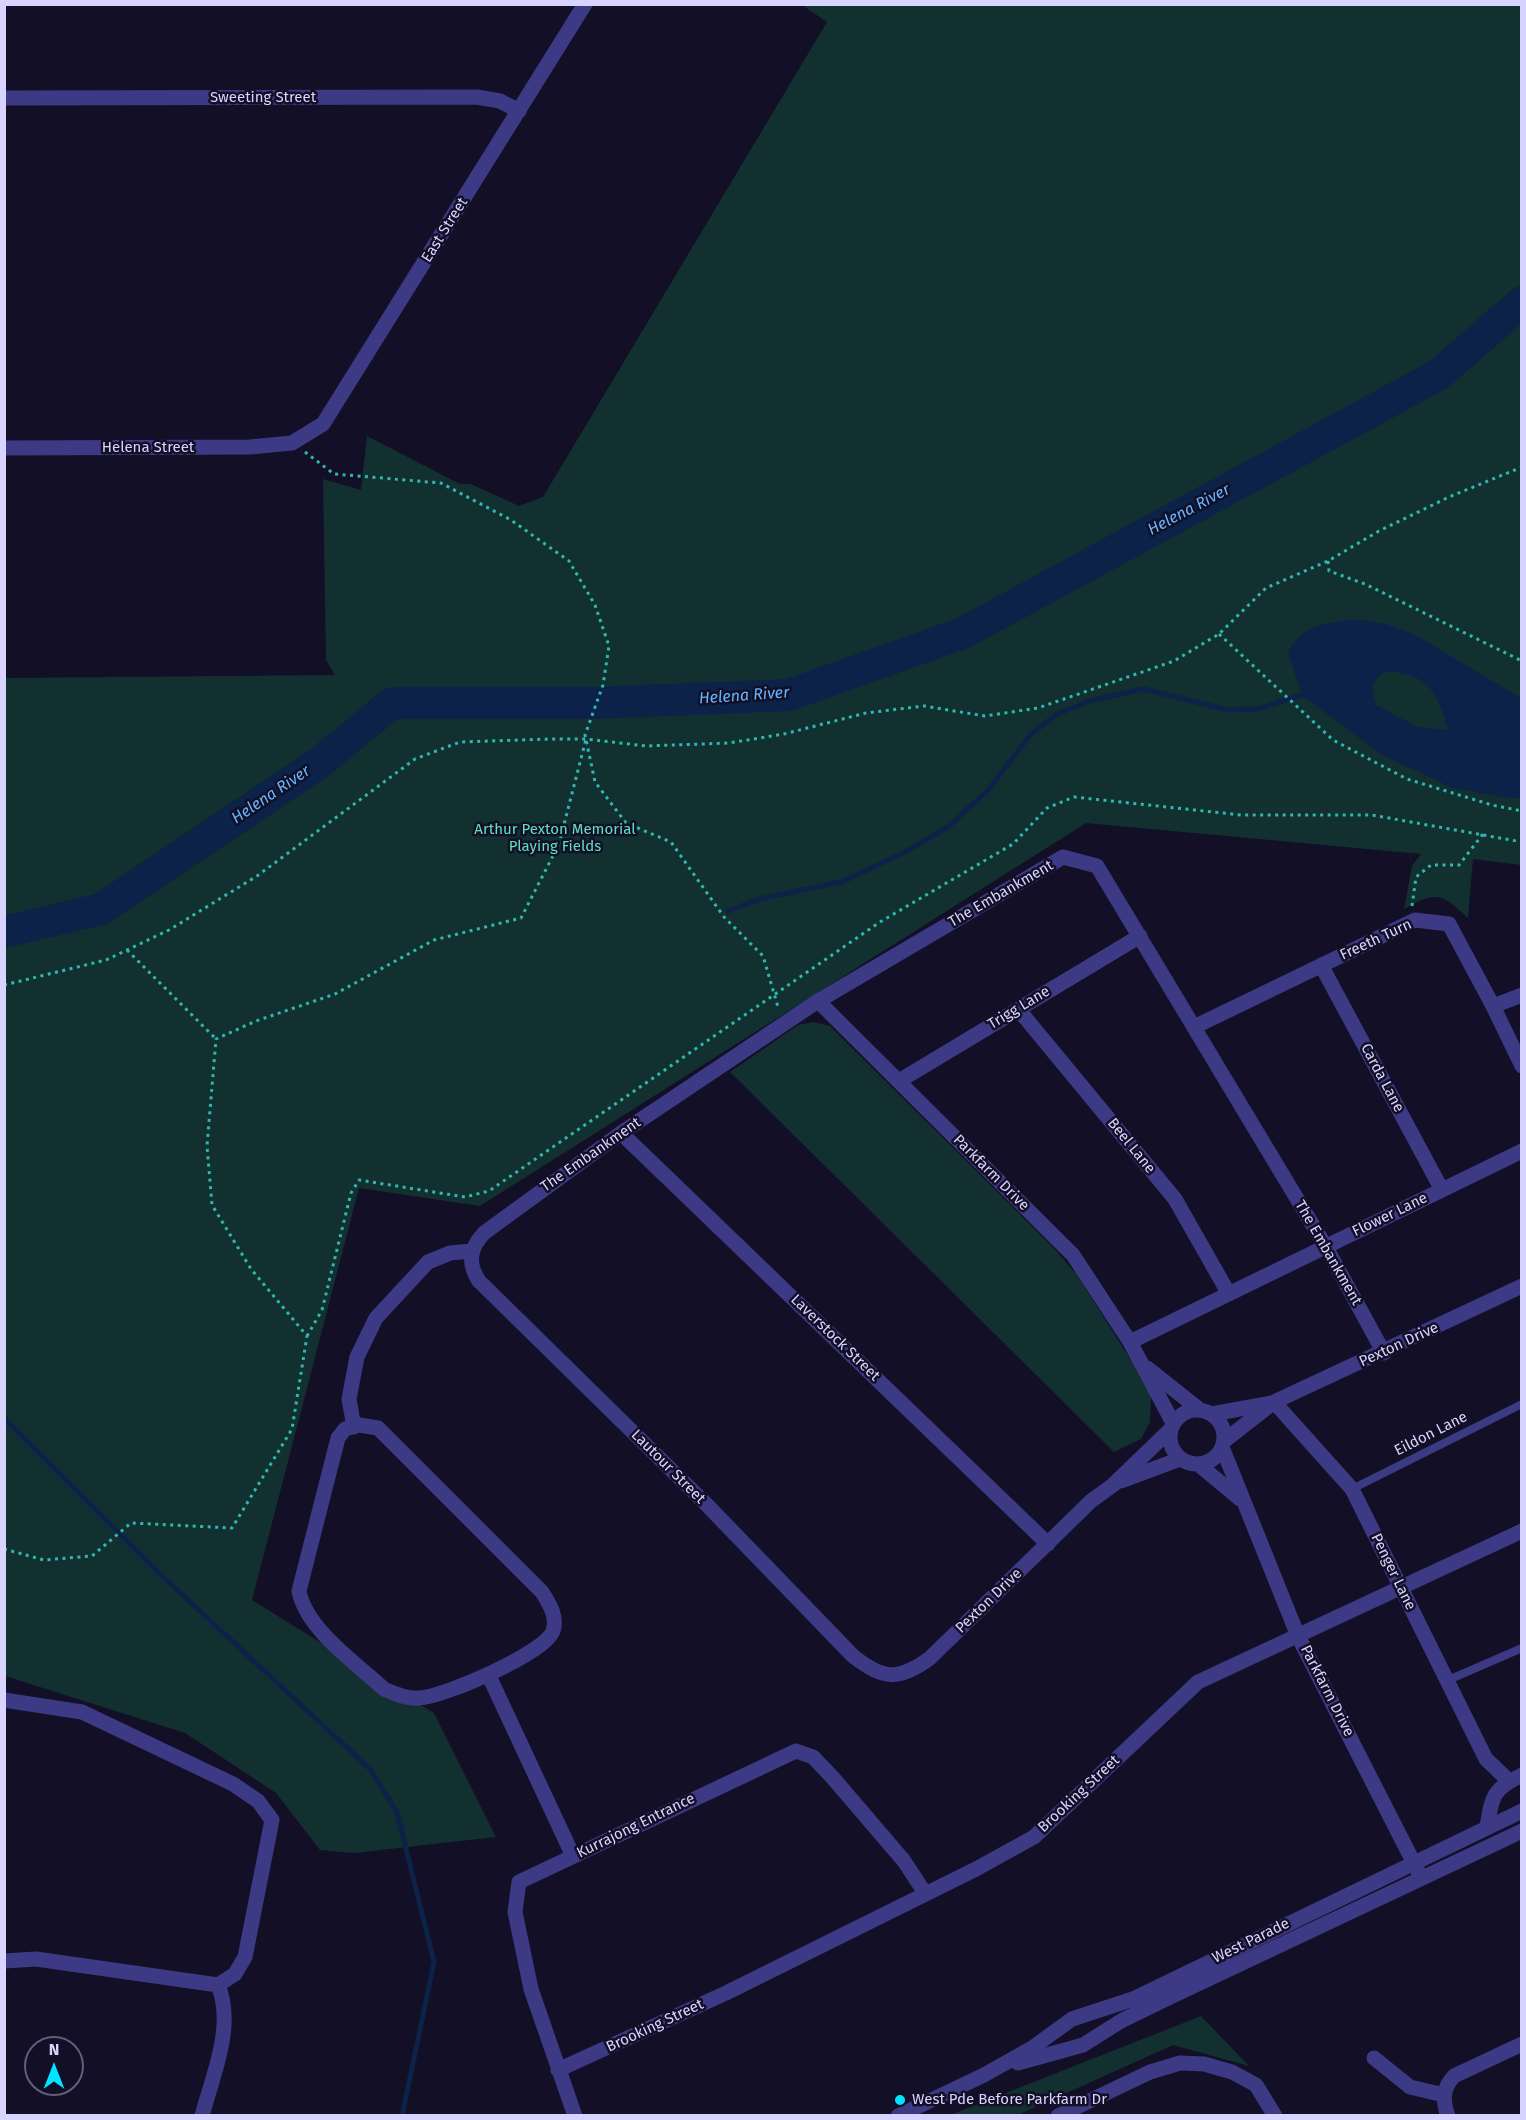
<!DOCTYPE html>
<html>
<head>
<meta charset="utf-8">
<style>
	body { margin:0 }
	#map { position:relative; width:1526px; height:2120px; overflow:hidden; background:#130f26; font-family:"Fira Sans",sans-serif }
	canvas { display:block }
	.frame { position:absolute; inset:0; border:6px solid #d9d4ff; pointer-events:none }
	.north { position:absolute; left:24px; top:2036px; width:60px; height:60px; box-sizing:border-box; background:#130f26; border:2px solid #625e7d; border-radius:50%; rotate:0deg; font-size:16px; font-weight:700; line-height:24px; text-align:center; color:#d9d4ff }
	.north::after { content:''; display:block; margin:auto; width:21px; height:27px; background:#00e5ff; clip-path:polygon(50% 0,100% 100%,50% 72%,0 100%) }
</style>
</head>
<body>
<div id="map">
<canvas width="1526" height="2120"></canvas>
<div class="frame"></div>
<div class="north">N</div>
</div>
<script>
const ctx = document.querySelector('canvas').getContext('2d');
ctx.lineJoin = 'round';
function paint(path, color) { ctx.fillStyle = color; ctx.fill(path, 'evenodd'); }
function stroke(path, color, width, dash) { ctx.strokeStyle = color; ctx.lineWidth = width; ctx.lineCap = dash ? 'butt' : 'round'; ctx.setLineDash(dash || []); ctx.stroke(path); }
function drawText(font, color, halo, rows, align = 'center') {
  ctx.font = font + ' "Fira Sans",sans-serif'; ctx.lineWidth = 5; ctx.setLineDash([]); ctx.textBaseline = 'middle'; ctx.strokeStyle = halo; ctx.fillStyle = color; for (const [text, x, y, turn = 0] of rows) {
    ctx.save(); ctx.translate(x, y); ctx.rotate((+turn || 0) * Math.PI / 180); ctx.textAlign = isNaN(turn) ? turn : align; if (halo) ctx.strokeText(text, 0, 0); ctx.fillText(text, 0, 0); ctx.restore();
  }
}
paint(new Path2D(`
	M802,5H1521V865L1473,859L1468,918C1441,893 1437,891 1404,909L1412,866L1421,854L1086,823L480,1206L359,1188L252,1600L434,1713L496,1837L354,1853L320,1850L276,1793L185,1733L5,1676L4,678L335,675L326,660L323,479L361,490L367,436L460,484H471L519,506L543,497L827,22Z
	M814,1022L830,1026L1053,1247L1077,1275L1134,1365L1151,1397L1150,1422L1141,1439L1114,1452L730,1072L798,1025Z
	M1201,2016L1249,2066L1173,2045L1018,2115H950Z`), '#12302f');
paint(new Path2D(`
	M1352,619L1382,623L1414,634L1521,698V798H1508L1453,788L1382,755L1302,695L1288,653C1301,625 1325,624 1352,619ZM1387,671C1428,674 1438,693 1448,730L1417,727L1376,705C1371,689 1371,680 1387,671Z`), '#0c2248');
stroke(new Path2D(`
	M728,911L760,899L844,881L905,852L948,827L989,789L1031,734L1057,714L1093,700L1144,689L1228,710L1258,709L1302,695
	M4,1418L159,1573L370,1769L397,1812L434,1962L402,2116`), '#0c2248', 5);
stroke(new Path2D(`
	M4,932L101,909L319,763L392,703H593L789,695L963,633L1438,375L1522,302`), '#0c2248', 32);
stroke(new Path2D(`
	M305,452L334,474L441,483L511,520L569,561L595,605L609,646L603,685L585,735L595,782L626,823L671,842L724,917L763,956L778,1007
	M1328,561L1329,571L1365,584L1522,661
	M1219,634L1333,740L1407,779L1492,805L1522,811
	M1412,906L1416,877L1431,865H1459L1483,834
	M127,950L216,1039
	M4,985L106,960L169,930L257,876L415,759L460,742L550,739H586L646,746L729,743L784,734L866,713L924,706L985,716L1038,708L1174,661L1219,634L1266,588L1328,561L1379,531L1449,497L1522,467
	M307,1336L322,1310L351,1193L359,1180L465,1197L489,1191L880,922L1013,844L1047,808L1074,797L1241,815H1372L1522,842
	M4,1549L44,1560L92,1556L131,1523L232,1528L292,1429L307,1336L251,1269L212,1205L207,1146L216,1039L256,1021L335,994L434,940L521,918L559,844L586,739`), '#2fb8b0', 3, [3, 4.5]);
stroke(new Path2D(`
	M1352,1489L1522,1404
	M1446,1681L1522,1648`), '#3d3a85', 8);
stroke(new Path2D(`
	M4,98L477,97L500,101L519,111
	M4,448L250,447L292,443L323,424L585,4
	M1321,965L1442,1190
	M818,1001L1073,1255L1130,1342L1173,1423
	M1493,1006L1522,995
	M1018,1009L1175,1199L1229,1294
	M1194,1027L1415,920L1449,924L1493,1006L1522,1066
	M899,1081L1140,936
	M621,1133L1048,1544
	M1130,1342L1522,1151
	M1147,1368L1200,1410
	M1274,1402L1352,1489L1486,1759L1509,1781
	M1170 1437a27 27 0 1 1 54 0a27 27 0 1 1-54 0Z
	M1212,1414L1272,1403
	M359,1425L378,1428L542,1592C549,1603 558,1617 553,1631C545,1653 444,1697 419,1698C407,1699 395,1694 384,1689C356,1663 306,1629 299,1591L338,1438L345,1429Z
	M354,1427L349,1399L357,1357L376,1318L428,1262L450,1253L471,1251
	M1171,1429L1113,1485L1091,1501L930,1658C899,1681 883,1680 853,1656L706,1504L479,1281C467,1263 470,1248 484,1233L621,1133L818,1001L1063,857L1097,866L1326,1247L1384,1353
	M1224,1441L1274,1402L1522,1286
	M1222,1447L1298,1636L1421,1877
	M1198,1464L1240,1499
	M1121,1481L1180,1459
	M489,1676L573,1856
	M4,1700L82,1712L233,1784L258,1801L272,1820L245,1957L235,1974L218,1985L36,1959L4,1961
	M1487,1827C1492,1797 1492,1789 1522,1775
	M1374,2058L1410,2087L1444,2095
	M558,2070L726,1993L976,1869L1034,1837L1198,1682L1522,1531
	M202,2116C213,2074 235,2026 218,1985
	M575,2116L531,1989L515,1912L519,1882L796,1751L813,1757L833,1778L904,1861L925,1893
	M1058,2116L1150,2072L1180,2063L1204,2064L1232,2072L1256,2085L1275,2116
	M1448,2116C1442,2100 1443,2088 1454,2076L1522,2044`), '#3d3a85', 15);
stroke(new Path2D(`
	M1018,2063L1083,2045L1121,2021L1166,1999L1522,1831
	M898,2116L984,2075L1032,2048L1072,2019L1133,1999L1522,1811`), '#3d3a85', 15);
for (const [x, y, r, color] of [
	[900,2100,6,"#00e5ff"]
]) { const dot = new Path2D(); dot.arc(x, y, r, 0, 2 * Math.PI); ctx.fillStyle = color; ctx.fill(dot); stroke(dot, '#130f26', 2); }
drawText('15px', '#d9d4ff', '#130f26', [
	["Sweeting Street",263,98],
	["East Street",445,230,-58],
	["Helena Street",148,448],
	["The Embankment",1001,894,-30],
	["Freeth Turn",1376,940,-25],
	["Trigg Lane",1019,1008,-31],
	["Carda Lane",1382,1078,62],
	["Beel Lane",1131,1146,51],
	["The Embankment",591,1155,-35],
	["Parkfarm Drive",991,1173,45],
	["Flower Lane",1390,1215,-26],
	["The Embankment",1328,1253,60],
	["Laverstock Street",835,1338,44],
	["Pexton Drive",1399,1345,-25],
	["Eildon Lane",1431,1434,-27],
	["Lautour Street",668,1467,45],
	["Penger Lane",1393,1572,64],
	["Pexton Drive",989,1601,-44],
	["Parkfarm Drive",1327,1691,63],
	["Brooking Street",1079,1794,-43],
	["Kurrajong Entrance",636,1826,-26],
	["West Parade",1251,1941,-26],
	["Brooking Street",655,2026,-25]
]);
drawText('15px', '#5fe0c0', '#130f26', [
	["Arthur Pexton Memorial",555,830],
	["Playing Fields",555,847]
]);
drawText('15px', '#d9d4ff', '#130f26', [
	["West Pde Before Parkfarm Dr",912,2100]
], 'left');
drawText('italic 16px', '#62b6ff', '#130f26', [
	["Helena River",1189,510,-28],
	["Helena River",744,696,-4],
	["Helena River",271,795,-34]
]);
</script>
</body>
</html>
